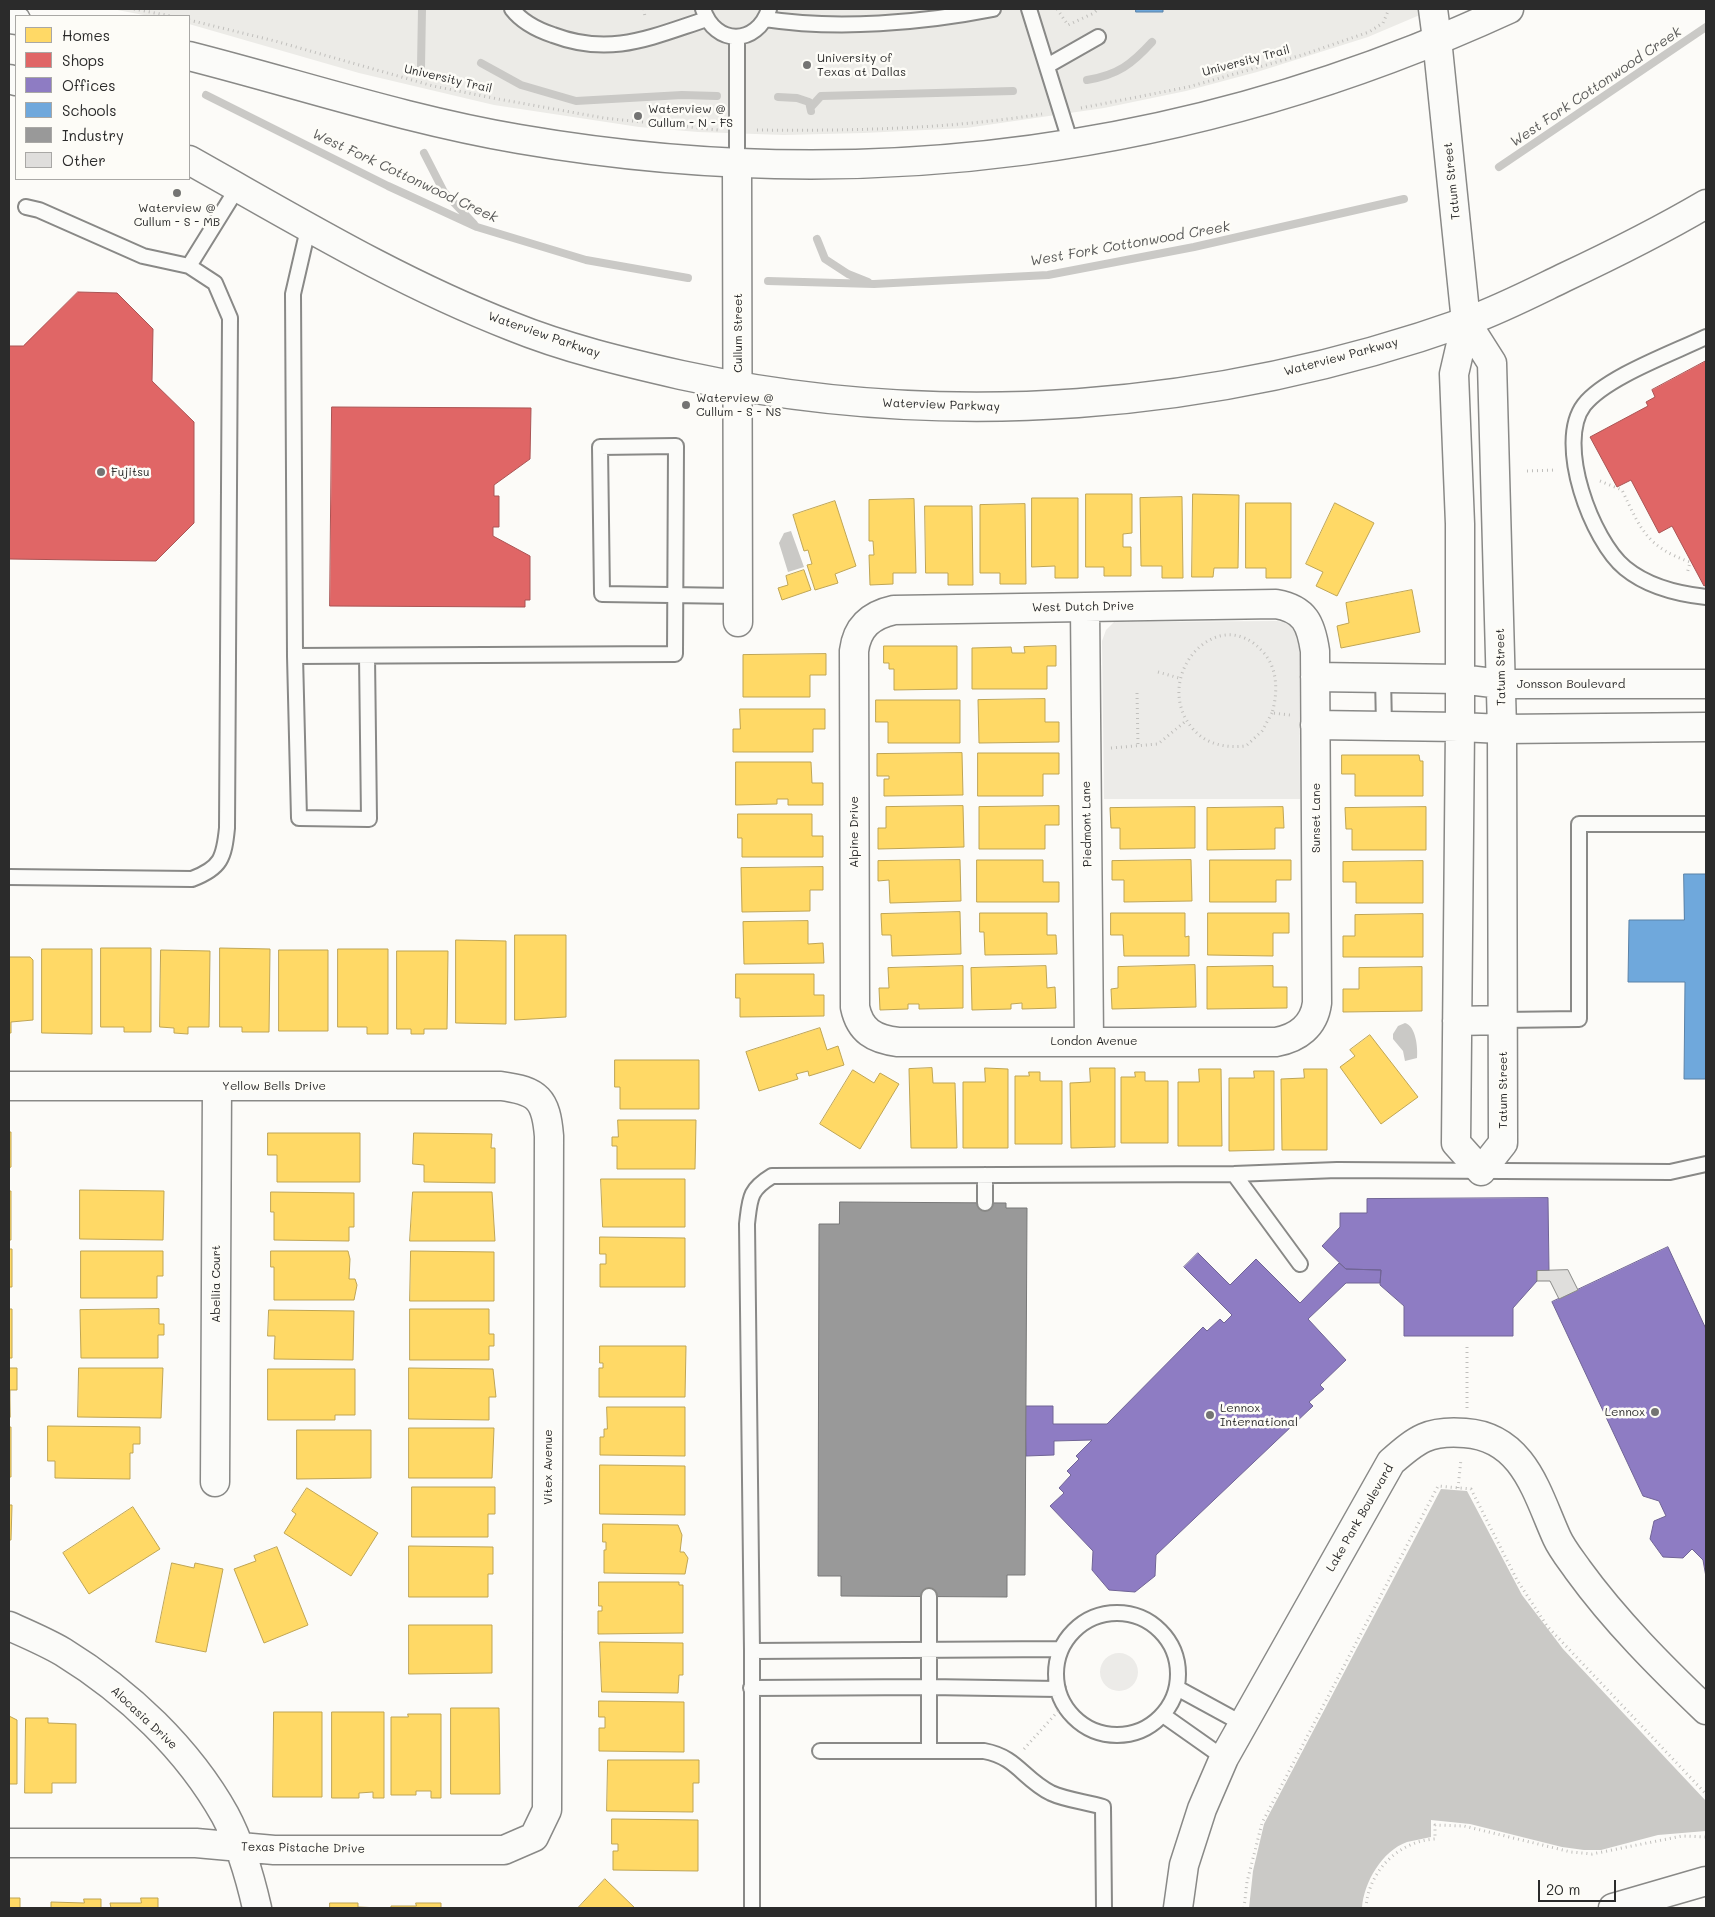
<!DOCTYPE html>
<html>
<head>
<meta charset="utf-8">
<style>
	body { margin:0 }
	#map { position:relative; width:1715px; height:1917px; overflow:hidden; background:#fcfbf8; font-family:Mali,sans-serif }
	canvas { display:block }
	.frame { position:absolute; inset:0; border:10px solid #2b2b2b; pointer-events:none }
	.legend { position:absolute; left:15px; top:15px; width:175px; height:165px; box-sizing:border-box; background:#fdfcf7; border:1px solid #a9a8a5; margin:0; padding:6px 9px; list-style:none; font-size:15px; color:#2b2b2b }
	.legend li { display:flex; align-items:center; gap:10px; height:25px }
	.legend b { width:25px; border:1px solid #a9a8a5 }
	.scale { position:absolute; left:1538px; top:1880px; width:78px; height:22px; box-sizing:border-box; border:2px solid #2b2b2b; border-top:0; padding-left:6px; font-size:15px; line-height:18px; white-space:nowrap; color:#2b2b2b; -webkit-text-stroke:4px #fdfcf7; paint-order:stroke }
</style>
</head>
<body>
<div id="map">
<canvas width="1715" height="1917"></canvas>
<div class="frame"></div>
<ul class="legend">
<li><b style="height:14px;background:#ffd966"></b>Homes</li>
<li><b style="height:14px;background:#e06666"></b>Shops</li>
<li><b style="height:14px;background:#8e7cc3"></b>Offices</li>
<li><b style="height:14px;background:#6fa8dc"></b>Schools</li>
<li><b style="height:14px;background:#999"></b>Industry</li>
<li><b style="height:14px;background:#dfdedc"></b>Other</li>
</ul>
<div class="scale">20 m</div>
</div>
<script>
const ctx = document.querySelector('canvas').getContext('2d');
ctx.lineJoin = 'round';
function paint(path, color) { ctx.fillStyle = color; ctx.fill(path, 'evenodd'); }
function stroke(path, color, width, dash) { ctx.strokeStyle = color; ctx.lineWidth = width; ctx.lineCap = dash ? 'butt' : 'round'; ctx.setLineDash(dash || []); ctx.stroke(path); }
function drawText(font, color, halo, rows, align = 'center') {
  ctx.font = font + ' Mali,sans-serif'; ctx.lineWidth = 5; ctx.setLineDash([]); ctx.textBaseline = 'middle'; ctx.strokeStyle = halo; ctx.fillStyle = color; for (const [text, x, y, turn = 0] of rows) {
    ctx.save(); ctx.translate(x, y); ctx.rotate((+turn || 0) * Math.PI / 180); ctx.textAlign = isNaN(turn) ? turn : align; if (halo) ctx.strokeText(text, 0, 0); ctx.fillText(text, 0, 0); ctx.restore();
  }
}
paint(new Path2D(`
	M112,9H1434L1368,37L1257,72L1186,91L1104,108L966,128L864,133L784,135L698,132L639,127L494,105L359,73L189,24V16H149Z`), '#ecebe7');
paint(new Path2D(`
	M1277,621C1290,622 1294,629 1299,640L1300,799H1104L1102,641L1106,630L1114,622Z
	M1100 1672a19 19 0 1 1 38 0a19 19 0 1 1-38 0Z`), '#ecebe8');
paint(new Path2D(`
	M791,531L804,567L788,572L779,543L784,533Z
	M1405,1023C1416,1026 1418,1048 1417,1058L1405,1061L1403,1051L1393,1039V1034L1398,1026Z
	M1441,1489L1467,1491L1522,1595L1563,1649L1706,1801V1831L1658,1835L1601,1850H1584L1562,1847L1470,1824L1431,1820V1837C1423,1839 1415,1840 1407,1842C1382,1851 1364,1882 1362,1908H1249L1253,1871L1264,1824Z`), '#cac9c6');
const homes = new Path2D(`
	M1086,494H1132V533L1123,534V547H1131V576H1104V567H1086Z
	M1193,494L1239,495L1238,568H1214L1213,577H1192Z
	M1182,497L1183,578H1162V566H1141L1140,498Z
	M1032,498H1078V578H1055V566L1032,567Z
	M914,499L916,573H893V584L870,585L869,555H874L873,541H869V500Z
	M835,501L856,566L835,574L838,583L815,590L807,565L812,564L808,550L804,551L793,515Z
	M1246,503H1291V578H1266V568H1246Z
	M1335,503L1374,523L1337,596L1316,586L1323,572L1306,564Z
	M1025,504L1026,584H1000V573H980V505Z
	M925,506H972L973,585H948V573H926Z
	M804,570L811,590L782,600L778,588L788,585L786,576Z
	M1412,590L1420,632L1341,648L1337,626L1349,623L1346,603Z
	M884,646H957V689L894,690V669H889V663H884Z
	M1056,646V666H1047V689H972V648L1011,647L1012,653H1025L1024,647Z
	M826,654V675H810V697H743V655Z
	M1045,699V722H1059V742L979,743L978,700Z
	M876,700H960V743H888V722H876Z
	M740,709H825V729H813V752H733V729H740Z
	M962,753L963,795L884,796V779H889V776H877V754Z
	M978,753H1059V774H1043V796H978Z
	M1342,755H1419L1420,761H1423V796H1355V774H1342Z
	M736,762H811L812,783H823V805H788V799H777V804L736,805Z
	M963,806L964,847L878,849V828H886V807Z
	M1059,806V825H1045V849H979V807Z
	M1195,807V848L1120,849V828H1111L1110,808Z
	M1283,807L1284,828H1275V849L1207,850V808Z
	M1426,807V850H1352V829H1346L1345,808Z
	M738,814H812V836H823V857H742V838H738Z
	M960,860L961,901L890,903L889,880L878,881V861Z
	M977,860H1043V882H1059V902H977Z
	M1191,860L1192,901L1124,902V880H1112V861Z
	M1210,860H1291V880H1276V902H1210Z
	M1423,861V903H1356V882H1343V862Z
	M823,867V890H810V911L742,912L741,868Z
	M960,912L961,954L892,956L891,935H882L881,914Z
	M980,913H1047V935H1056L1057,954L985,955L984,932H980Z
	M1111,913H1185V937L1189,936V956H1124L1123,935H1111Z
	M1208,913H1289V933H1273V956L1208,955Z
	M1423,914V957H1343V936H1355V915Z
	M808,921V944L823,943L824,963L744,964L743,922Z
	M515,935H566V1017L515,1020Z
	M456,940L506,941V1024L456,1023Z
	M101,948H151V1032H124V1027H101Z
	M220,948L270,949L269,1032H242V1027H220Z
	M42,949H92V1034L42,1033Z
	M338,949H388V1034H367V1027H338Z
	M161,950L210,951L209,1027H188V1034L174,1033V1028L160,1027Z
	M279,950H328V1031H279Z
	M397,951H448L447,1029H424V1034H411V1029H397Z
	M9,957H30L33,960V1020L11,1022V1033H9Z
	M1195,965L1196,1007L1112,1009L1111,989L1118,988V967Z
	M963,966V1008L919,1009V1004H908V1009L880,1010L879,988H889L888,968Z
	M1046,966L1047,988L1055,987L1056,1008L1022,1009V1003L1011,1004V1009L972,1010L971,968Z
	M1273,966V987H1287V1008L1207,1009V967Z
	M1422,967V1011L1343,1012V989H1359V968Z
	M736,974H814V995H824V1016L740,1017V998H736Z
	M820,1028L827,1050L838,1046L844,1065L809,1076L808,1071L796,1074L798,1079L759,1091L746,1052Z
	M1370,1035L1418,1097L1381,1124L1340,1067L1355,1056L1350,1050Z
	M615,1060H699V1109H620V1087H615Z
	M932,1068L933,1083H955L957,1148H911L909,1069Z
	M985,1068L1008,1069V1148H963V1082H985Z
	M1090,1068H1115V1147L1071,1148L1070,1083L1090,1082Z
	M1199,1069H1221L1222,1146H1178V1082H1199Z
	M1304,1069H1327V1150H1282L1281,1079L1304,1078Z
	M853,1070L874,1083L880,1073L899,1084L860,1149L820,1124Z
	M1254,1071H1274V1150L1229,1151V1078H1254Z
	M1029,1072H1040V1081H1062V1144H1015V1076H1029Z
	M1135,1072H1145V1081H1168V1143H1121V1077H1135Z
	M618,1120H696L695,1169H617V1146H612V1137H618Z
	M9,1132H11V1167L9,1168Z
	M268,1133H360V1182H277V1155H268Z
	M414,1133L492,1134L491,1148H495V1183L424,1182V1165L413,1164Z
	M601,1179H685V1227H603Z
	M80,1190L164,1191L163,1240L80,1239Z
	M9,1191H11V1240H9Z
	M271,1192L354,1193V1227H349V1241L274,1240V1212H271Z
	M413,1192H492L495,1241H410Z
	M600,1237L685,1238V1287H600V1264H606V1254H600Z
	M9,1249H12V1287H9Z
	M81,1251H163V1276H157V1298H81Z
	M271,1251H348L350,1259L349,1279H355L357,1285L354,1300H274V1267H271Z
	M411,1251L494,1252V1301H410Z
	M9,1309H12V1358H9Z
	M159,1309V1324H164V1335H158V1358H81L80,1310Z
	M410,1309H489V1334H494V1346H489V1360H410Z
	M269,1310L354,1311L353,1360L274,1359L275,1336H268Z
	M600,1346H686L685,1397H599V1368H603V1363H600Z
	M9,1368H17V1390H10V1417Z
	M79,1368H163L161,1418L78,1417Z
	M409,1368L493,1369L496,1397H489V1420L409,1419Z
	M268,1369H355V1415H335V1420H268Z
	M607,1407H685V1456L600,1455V1437H604V1429H607Z
	M48,1426L140,1427V1444H133V1453H130V1479L55,1478V1461H48Z
	M9,1427H11V1477H9Z
	M409,1428H494L492,1478H409Z
	M297,1430H371V1478L297,1479Z
	M600,1465L685,1466V1515L600,1514Z
	M412,1487H495V1514H488V1537H412Z
	M307,1488L378,1533L351,1576L284,1533L296,1514L292,1511Z
	M9,1505H12L11,1540H9Z
	M133,1507L160,1549L89,1594L63,1553Z
	M603,1524L678,1525L682,1535L680,1552H684L688,1558L685,1574L604,1573V1550H606V1542H603Z
	M409,1546L493,1547V1574H488V1597H409Z
	M277,1547L308,1625L264,1643L234,1569L256,1561L254,1556Z
	M172,1563L194,1568L195,1563L223,1569L206,1652L156,1642Z
	M599,1582H679V1585H683V1633L598,1634V1611H602V1606H599Z
	M409,1625H492V1673L409,1674Z
	M600,1642L683,1643V1675H679L678,1693L602,1692Z
	M599,1701L684,1702V1752L599,1751V1728H605V1717H599Z
	M451,1708H499L500,1794H451Z
	M274,1712H322V1797H273Z
	M332,1712H384V1798H373V1792L359,1793V1798H332Z
	M408,1714H441V1798H431V1791H416V1795H391V1717H408Z
	M9,1716L17,1720V1784H9Z
	M26,1718H48V1723L76,1724V1783H52V1793H25Z
	M608,1760H699V1783H693V1812L607,1811Z
	M612,1819L698,1820V1871L613,1870V1851H618V1844H612Z
	M605,1879L635,1908H578Z
	M9,1898H20V1908H9Z
	M141,1898H158V1908H111L110,1903H141Z
	M84,1899H101V1908H51V1902L84,1903Z
	M330,1903H358V1907L381,1908H330Z
	M416,1903H441V1908H391V1906H416Z`);
paint(homes, '#ffd966');
stroke(homes, '#bfa554', 1);
const shops = new Path2D(`
	M78,292L117,293L153,329L152,381L194,422V523L156,561L9,559V346H23Z
	M1706,361V585L1704,586L1672,526L1659,533L1631,480L1617,487L1590,437L1648,406L1646,402L1655,397L1652,390Z
	M332,407L531,408L530,459L494,485V496H499V527H493V536L530,556V600H525V607L330,606Z`);
paint(shops, '#e06666');
stroke(shops, '#aa5454', 1);
const offices = new Path2D(`
	M1548,1198L1549,1271H1537V1281L1513,1308V1336H1404V1306L1380,1285L1381,1270L1346,1269L1322,1246L1340,1227V1213H1367V1199Z
	M1668,1247L1706,1329V1577L1703,1560L1692,1549L1683,1558L1663,1557L1650,1539L1654,1521L1666,1516L1659,1501L1643,1496L1552,1302Z
	M1198,1253L1230,1285L1256,1259L1300,1303L1339,1263L1346,1269L1381,1270L1380,1283H1346L1308,1319L1346,1360L1320,1385L1324,1389L1309,1402L1313,1406L1156,1555L1155,1576L1135,1592L1109,1590L1092,1570L1093,1551L1050,1506L1064,1493L1059,1488L1071,1475L1067,1471L1079,1459L1076,1456L1092,1440L1054,1441V1455L1026,1456L1025,1406H1053V1424H1107L1203,1327L1207,1331L1220,1319L1224,1323L1232,1315L1184,1267Z`);
paint(offices, '#8e7cc3');
stroke(offices, '#706495', 1);
const schools = new Path2D(`
	M1136,9H1163V12H1136Z
	M1684,874H1706V1079H1684L1685,982H1628L1629,920H1684Z`);
paint(schools, '#6fa8dc');
stroke(schools, '#5b82a7', 1);
const industry = new Path2D(`
	M840,1202L1006,1203V1208H1027L1025,1575H1007V1597L841,1596V1576H818L819,1224H839Z`);
paint(industry, '#999');
stroke(industry, '#787878', 1);
stroke(new Path2D(`
	M481,63L521,85L576,101L682,95L717,96
	M421,67L422,9
	M1087,80C1118,75 1132,64 1152,42
	M206,95L388,186L477,227L586,260L688,278
	M778,97L797,98L809,102L811,111
	M811,107L821,96L1013,91
	M424,153L444,192L474,224
	M1499,167L1706,27
	M817,239L825,259L848,274L868,282
	M768,281L874,284L1048,275L1194,247L1404,199`), '#cac9c6', 8);
const building = new Path2D(`
	M1568,1270L1578,1290L1559,1299L1550,1281H1537V1271Z`);
paint(building, '#dfdedc');
stroke(building, '#898987', 1);
const service = new Path2D(`
	M512,9C522,22 538,30 553,35C611,57 651,37 707,19
	M703,9C715,46 757,46 769,9
	M1029,9L1071,144
	M765,19C837,30 922,23 993,9
	M737,37V164
	M1047,66L1098,37
	M189,266L238,187
	M1706,337C1673,353 1606,377 1584,405C1555,443 1592,541 1625,568C1648,587 1678,594 1706,597
	M295,656L293,294L308,229
	M367,656L369,819L299,818L295,656L675,654L676,446L600,447L602,594L738,596
	M1383,677L1384,726
	M9,877L192,879C221,868 224,858 227,828L230,318L215,283L189,266L143,256L39,210L26,207
	M1503,1020L1579,1019V824H1706
	M1234,1174L1300,1264
	M985,1175V1203
	M1056 1674a61 61 0 1 1 122 0a61 61 0 1 1-122 0Z
	M752,1651L1061,1649
	M751,1688L929,1687L1058,1689
	M1177,1688L1243,1724
	M1163,1715L1224,1758
	M820,1751H984C1017,1757 1023,1779 1051,1793C1066,1800 1087,1802 1103,1807L1104,1908
	M929,1751V1596
	M752,1908V1651L747,1224C750,1198 749,1190 772,1176L1234,1174L1337,1170L1670,1172L1706,1164`);
const minor = new Path2D(`
	M1433,9L1437,39
	M737,164L738,622
	M1276,604C1305,609 1311,624 1315,651L1317,1003C1314,1026 1298,1038 1276,1042H898C874,1039 860,1031 855,1007L854,651C857,627 871,615 894,610Z
	M1085,607L1089,1041
	M1315,677L1460,679
	M1315,725L1460,727L1456,1143L1481,1171L1503,1143L1502,729
	M1457,1021L1503,1020
	M9,1086H501C538,1091 546,1099 549,1136L547,1810L534,1837L504,1850H274L196,1843H9
	M215,1482L217,1086
	M9,1626C27,1634 46,1642 63,1652C128,1692 188,1749 225,1815C240,1843 250,1877 257,1908
	M1178,1908L1184,1865L1202,1809L1224,1758L1391,1462C1417,1439 1429,1430 1465,1433C1524,1437 1537,1494 1557,1538C1562,1549 1571,1560 1578,1570C1615,1621 1661,1667 1706,1710`);
const tertiary = new Path2D(`
	M1437,39L1466,322L1454,374L1460,524V727L1502,729L1706,727
	M1466,322L1492,363L1502,729
	M1460,679L1501,684H1706
	M1613,1908L1706,1881`);
const secondary = new Path2D(`
	M9,19L16,20
	M189,56C299,84 407,120 519,139C861,198 1193,154 1509,9
	M9,79L16,81
	M189,160C296,220 396,281 511,326C565,348 624,362 681,375C943,432 1215,411 1468,321C1501,309 1532,293 1563,278C1612,255 1660,231 1706,204`);
stroke(service, '#898987', 18);
stroke(minor, '#898987', 31);
stroke(tertiary, '#898987', 31);
stroke(secondary, '#898987', 31);
stroke(new Path2D(`
	M134,9L171,16
	M644,9L645,18
	M1057,9L1068,25L1094,13L1098,9
	M189,20L275,41L433,86L498,99L604,118L718,130
	M1081,108L1188,87L1302,55L1369,32L1383,23L1389,9
	M757,130C853,131 948,129 1042,114
	M1527,471L1556,470
	M1600,481L1622,490C1641,530 1647,547 1690,562L1687,574
	M1158,672L1179,678
	M1137,693L1138,746
	M1272,713L1262,731L1246,746C1226,748 1207,745 1193,729C1149,678 1218,600 1263,652C1278,668 1278,693 1272,713L1290,715
	M1111,748L1158,744L1187,720
	M1467,1408V1345
	M1458,1488L1461,1459
	M1024,1749L1060,1709
	M1244,1908L1247,1882L1262,1823L1438,1486L1471,1489L1517,1580L1547,1626L1706,1794
	M1366,1908C1368,1872 1398,1841 1435,1839V1825L1464,1826L1571,1852L1592,1854L1682,1836L1706,1837`), '#c0bfbc', 3, [1, 4]);
stroke(service, '#fbfbf9', 14);
stroke(minor, '#fbfbf9', 28);
stroke(tertiary, '#fbfbf9', 28);
stroke(secondary, '#fbfbf9', 28);
for (const [x, y, r, color] of [
	[807,65,5,"#747473"],
	[638,116,5,"#747473"],
	[177,193,5,"#747473"],
	[686,405,5,"#747473"],
	[101,472,5,"#747473"],
	[1655,1412,5,"#747473"],
	[1210,1415,5,"#747473"]
]) { const dot = new Path2D(); dot.arc(x, y, r, 0, 2 * Math.PI); ctx.fillStyle = color; ctx.fill(dot); stroke(dot, '#fdfcf7', 2); }
drawText('12px', '#2b2b2b', '#fdfcf7', [
	["University of",817,58],
	["Texas at Dallas",817,72],
	["Waterview @",648,109],
	["Cullum - N - FS",648,123],
	["Waterview @",177,208,"center"],
	["Cullum - S - MB",177,222,"center"],
	["Waterview @",696,398],
	["Cullum - S - NS",696,412],
	["Fujitsu",111,472],
	["Lennox",1220,1408],
	["International",1220,1422],
	["Lennox",1645,1412,"right"]
], 'left');
drawText('12px', '#2b2b2b', '#fdfcf7', [
	["University Trail",1246,61,-15],
	["University Trail",448,79,13],
	["Tatum Street",1452,181,-96],
	["Cullum Street",738,333,-90],
	["Waterview Parkway",544,335,19],
	["Waterview Parkway",1341,357,-15],
	["Waterview Parkway",941,405,2],
	["West Dutch Drive",1083,607,-1],
	["Tatum Street",1501,667,-91],
	["Jonsson Boulevard",1571,684],
	["Sunset Lane",1316,818,-90],
	["Piedmont Lane",1087,824,-91],
	["Alpine Drive",854,832,-90],
	["London Avenue",1094,1041],
	["Yellow Bells Drive",274,1086],
	["Tatum Street",1503,1090,-90],
	["Abellia Court",216,1284,-90],
	["Vitex Avenue",548,1467,-90],
	["Lake Park Boulevard",1360,1518,-60],
	["Alocasia Drive",144,1718,43],
	["Texas Pistache Drive",303,1848,1]
]);
drawText('italic 14px', '#5b5b5a', '#fdfcf7', [
	["West Fork Cottonwood Creek",1596,87,-34],
	["West Fork Cottonwood Creek",405,176,25],
	["West Fork Cottonwood Creek",1130,244,-10]
]);
</script>
</body>
</html>
